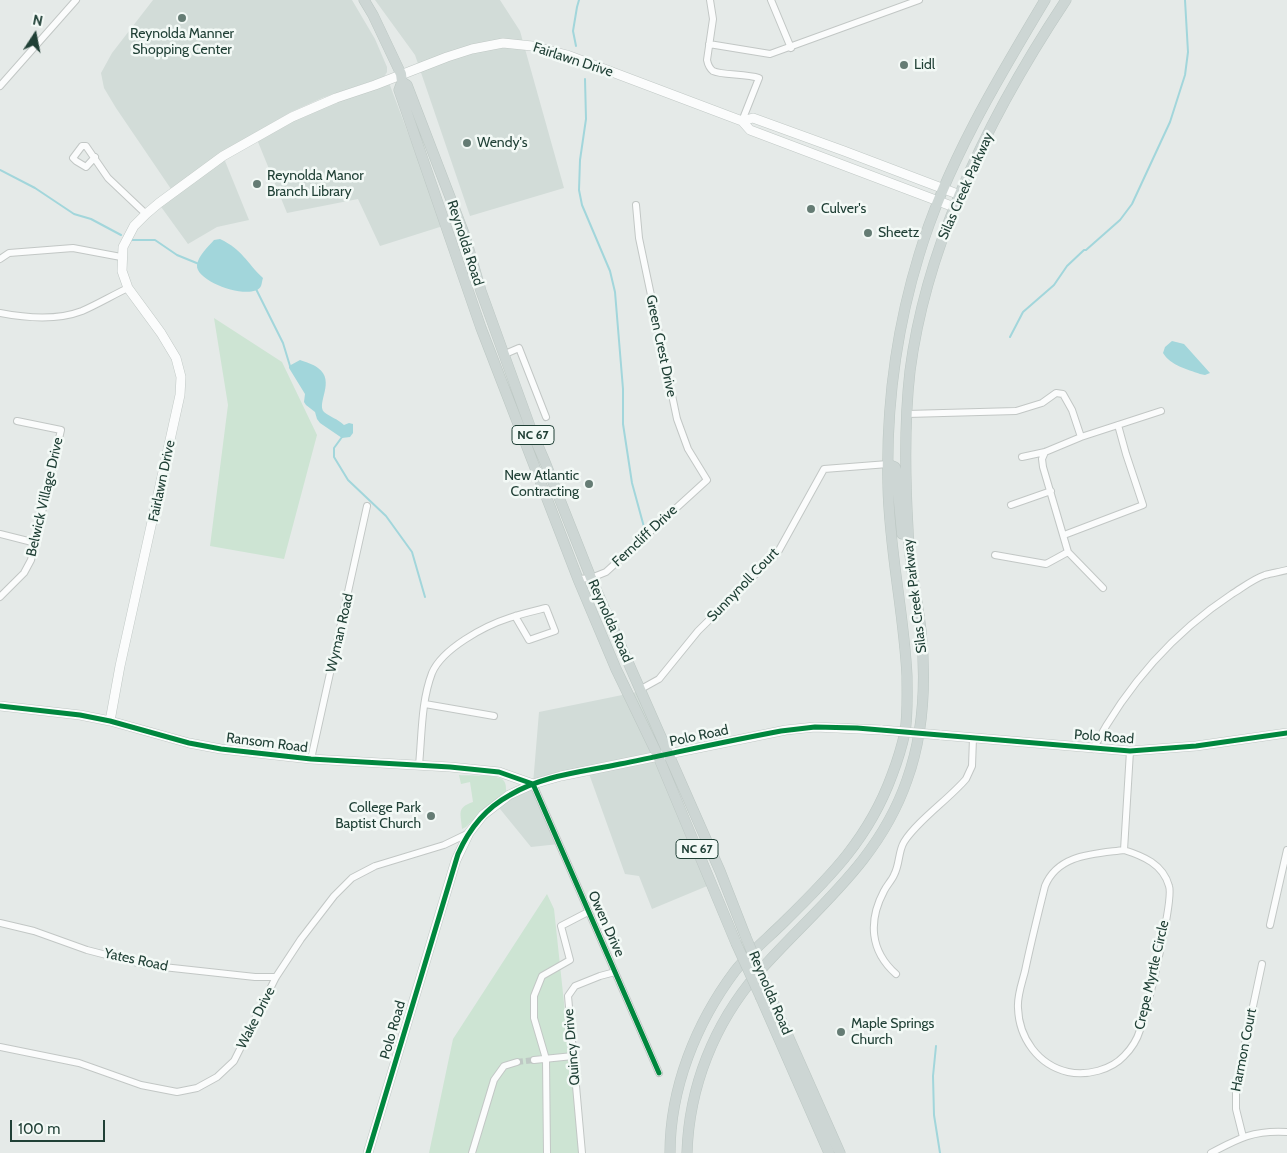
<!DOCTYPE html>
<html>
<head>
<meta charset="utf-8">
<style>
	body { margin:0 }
	#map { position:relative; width:1287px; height:1153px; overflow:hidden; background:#e5eae8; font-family:Cabin,sans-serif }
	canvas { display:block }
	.north { position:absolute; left:10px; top:10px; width:50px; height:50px; -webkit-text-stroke:4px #f3f9f6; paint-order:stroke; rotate:11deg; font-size:14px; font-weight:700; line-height:20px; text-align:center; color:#204036 }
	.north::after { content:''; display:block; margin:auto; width:18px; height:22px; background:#204036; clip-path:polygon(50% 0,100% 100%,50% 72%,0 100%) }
	.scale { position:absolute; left:10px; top:1120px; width:95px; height:22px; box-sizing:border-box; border:2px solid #204036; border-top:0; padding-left:6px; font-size:15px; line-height:18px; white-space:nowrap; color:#204036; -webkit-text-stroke:4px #f3f9f6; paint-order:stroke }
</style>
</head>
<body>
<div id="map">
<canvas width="1287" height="1153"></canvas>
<div class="north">N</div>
<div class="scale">100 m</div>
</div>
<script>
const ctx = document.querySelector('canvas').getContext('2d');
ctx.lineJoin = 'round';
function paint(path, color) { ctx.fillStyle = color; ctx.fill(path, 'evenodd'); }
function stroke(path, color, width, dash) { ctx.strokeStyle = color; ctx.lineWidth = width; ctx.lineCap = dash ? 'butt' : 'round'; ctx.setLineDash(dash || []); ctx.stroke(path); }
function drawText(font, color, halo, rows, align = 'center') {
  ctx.font = font + ' Cabin,sans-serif'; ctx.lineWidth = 5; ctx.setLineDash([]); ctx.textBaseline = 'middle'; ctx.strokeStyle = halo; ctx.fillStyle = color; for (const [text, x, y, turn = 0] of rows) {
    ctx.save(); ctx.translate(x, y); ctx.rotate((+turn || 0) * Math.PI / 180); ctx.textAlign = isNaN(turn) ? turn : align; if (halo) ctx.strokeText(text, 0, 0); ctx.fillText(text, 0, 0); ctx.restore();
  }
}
paint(new Path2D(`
	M153,0H352L375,39L387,67V72L384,77L322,98L291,112L217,155L171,189L116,108L104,88L101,73L112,53Z
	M375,0H500L520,31L564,188L470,216L415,55Z
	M388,80L443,226L380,246L358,199L287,213L256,137Z
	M223,156L249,220L217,227L188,244L159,204Z
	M637,692L647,711L658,756L712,884L652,909L639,876L625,874L588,771L533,784L559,844L531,847L496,804L533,784L539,712Z`), '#d2dcd8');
paint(new Path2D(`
	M214,318L282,362L317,435L284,559L210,546L228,405Z
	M459,775C470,776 493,774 502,779C506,782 506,786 506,791L486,807L466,827L462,829C461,813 456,808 473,802L470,782L461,784Z
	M547,894L554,909L580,1153H429L453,1039Z`), '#cde4d3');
paint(new Path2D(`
	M220,239C243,250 246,262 263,278C262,281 262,283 261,286C253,302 195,282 197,265C198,256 208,247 214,240Z
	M1172,341L1184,344L1210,373L1205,375L1200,374C1187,369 1171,366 1163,353L1165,347Z
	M300,360C305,362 313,364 318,368C336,381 316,403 324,412C330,417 338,419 344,425L349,423L353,424V433L350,437L342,438L320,423L317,419L315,412L306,405L304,402L305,394L289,368V366Z`), '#a2d6db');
stroke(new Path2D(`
	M576,46L573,31L577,7L579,0
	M585,79L586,119L580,160L579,190L582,205L610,271L615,292L623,389V424L632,483L644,527
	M0,170L35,188L74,214L91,219L121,235
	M131,240H155L177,255L199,264
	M256,289L283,343L290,366
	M1010,337L1023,312L1054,285L1067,266L1084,250H1086L1120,220L1132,204L1170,122L1185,75L1188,52L1185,0
	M342,437L334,448V457L348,480L386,516L412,552L425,597
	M936,1046L933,1076L934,1115L940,1153`), '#a2d6db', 2);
stroke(new Path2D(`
	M517,1062L534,1060`), '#bec8c4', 6, [6, 3]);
const street = new Path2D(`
	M710,0L713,19L707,60C708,65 709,68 713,71C721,75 746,74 759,78L742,121
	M771,0L791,48
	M709,44L770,54L919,0
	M0,86L76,0
	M95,157L86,167L76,161L73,158L82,146H86L108,178L146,214
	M0,259L9,253L73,248L121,257
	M0,313C26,318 56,321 82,311C98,304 113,295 128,288
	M505,354L519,348L546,417
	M907,414L1016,411L1042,403L1056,393L1063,394L1072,410L1081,437
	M1045,452L1042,459L1043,467L1068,552L1103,588
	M1022,457L1045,452L1081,437L1161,411
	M1011,505L1051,491
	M0,534L36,543
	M1064,535L1143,505L1126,454L1118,425
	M995,555L1046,564L1068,552
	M578,579L591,578L606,572L707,480L688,449L677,419L639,238L636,205
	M0,597L24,573L31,560L61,430L17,421
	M641,689L659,679L698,631L778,552L824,469L888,464
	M425,704L494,716
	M1093,749C1126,687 1173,633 1232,594C1242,588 1253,579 1265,575C1272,573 1280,572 1287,570
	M311,759L367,506
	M419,765C422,735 421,702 432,673C442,649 484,626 509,618C521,614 534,611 546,608L555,631L529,640L515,616
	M533,784L659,1073
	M1124,850C1143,856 1163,864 1169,886C1174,900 1147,1011 1140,1030C1137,1040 1131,1049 1124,1056C1111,1070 1087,1076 1068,1072C1038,1065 1019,1038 1018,1008C1017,996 1022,983 1025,971C1031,942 1038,914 1045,886C1058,854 1094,854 1124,850Z
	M1124,850L1130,751
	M0,923L34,931L87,950L145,965L255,977H276
	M1270,925L1287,850
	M896,974C870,951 868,921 884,891C887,885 892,880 894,875C900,864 898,852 904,842C917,821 949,799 966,779L972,766L973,738
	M0,1047L79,1063L141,1085L177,1092L197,1088L217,1077L234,1061L276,977L301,939L334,896L352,878L375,866L444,845L469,833
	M534,1060L573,1056
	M1243,1137L1236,1109V1086L1262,964
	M472,1153L494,1080L504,1066L517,1062
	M547,1153L546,1059L534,1018V996L542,976L570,960L561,926L588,912
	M582,1153L568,996L575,986L600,976L615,972
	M1211,1153C1239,1138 1254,1130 1287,1132`);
const secondary = new Path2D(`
	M742,121L753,118L844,151L960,195
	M0,706L80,715L110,721L189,743L221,749L311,759L450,767L499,772L533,784
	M110,721L120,666L180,395L181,377L176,358L161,333L128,288L122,271L123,247L134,226L146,214L159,203L223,156L292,117L336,98L375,85L447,57L472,49L503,43L532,46L567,55L742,121L750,130L954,207
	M940,735L1130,751L1196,746L1287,733
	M368,1153L456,860L469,833L483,815L509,795L533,784L561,776L786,730L815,727L882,730`);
const primary = new Path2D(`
	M364,0L373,15L401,74L402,82L399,90L481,328L578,579L616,669L658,756L736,943
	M402,82L407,85L465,236L481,291L532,432L545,462L591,578L720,871L745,935
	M888,464L895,467L896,470L902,534
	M769,993L840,1153
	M761,998L829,1153
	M670,1153C670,1088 696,1023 735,971C749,953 768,938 784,922C831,876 869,838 892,775C897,762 902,746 905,732C908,714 907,694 907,676C904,612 889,550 888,486C886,408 896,330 919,255C946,165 997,80 1045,0
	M687,1153C689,1087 714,1024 757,974C813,910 878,864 907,780C924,733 926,679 921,630C917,597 909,563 908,529C905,477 904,424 910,371C927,239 993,110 1066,0`);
stroke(street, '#c2c7c5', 8);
stroke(secondary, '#c0c8c5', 10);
stroke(primary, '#bcc7c3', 11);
stroke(street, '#fbfcfc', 6);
stroke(secondary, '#fbfcfc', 9);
stroke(primary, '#cdd6d4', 10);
const secondaryBridge = new Path2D(`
	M882,730L940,735`);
const primaryBridge = new Path2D(`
	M745,935L769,993
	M736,943L761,998`);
stroke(secondaryBridge, '#c0c8c5', 10, []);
stroke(primaryBridge, '#bcc7c3', 11, []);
stroke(secondaryBridge, '#fbfcfc', 9);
stroke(primaryBridge, '#cdd6d4', 10);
stroke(new Path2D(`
	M0,706L80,715L110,721L189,743L221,749L311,759L450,767L499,772L533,784
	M533,784L659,1073
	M368,1153L458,854C469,829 486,808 510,795C543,775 583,772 620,764C674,753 727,741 781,731L815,727L857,728L1130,751L1196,746L1287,733`), '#00873e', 5);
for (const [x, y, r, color] of [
	[182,18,5,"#657c74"],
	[904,65,5,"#657c74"],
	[467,143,5,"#657c74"],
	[257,184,5,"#657c74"],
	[811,209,5,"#657c74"],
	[868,233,5,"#657c74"],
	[589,484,5,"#657c74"],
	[431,816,5,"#657c74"],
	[841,1032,5,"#657c74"]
]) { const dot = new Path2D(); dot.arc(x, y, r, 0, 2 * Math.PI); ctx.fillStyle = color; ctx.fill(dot); stroke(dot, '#f3f9f6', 2); }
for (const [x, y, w] of [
	[533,435,42],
	[697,849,42]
]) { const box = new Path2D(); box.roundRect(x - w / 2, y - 9.5, w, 19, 4); ctx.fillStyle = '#f3f9f6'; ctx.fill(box); stroke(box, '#204036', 1); }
drawText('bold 12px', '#204036', null, [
	["NC 67",533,435],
	["NC 67",697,849]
]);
drawText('14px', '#204036', '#f3f9f6', [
	["Reynolda Manner",182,34,"center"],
	["Shopping Center",182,50,"center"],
	["Lidl",914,65],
	["Wendy's",477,143],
	["Reynolda Manor",267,176],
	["Branch Library",267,192],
	["Culver's",821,209],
	["Sheetz",878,233],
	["New Atlantic",579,476,"right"],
	["Contracting",579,492,"right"],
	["College Park",421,808,"right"],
	["Baptist Church",421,824,"right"],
	["Maple Springs",851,1024],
	["Church",851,1040]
], 'left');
drawText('14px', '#204036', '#f3f9f6', [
	["Fairlawn Drive",573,60,18],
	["Silas Creek Parkway",966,186,-66],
	["Reynolda Road",465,243,72],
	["Green Crest Drive",661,346,78],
	["Fairlawn Drive",162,481,-78],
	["Belwick Village Drive",45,497,-77],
	["Ferncliff Drive",645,536,-43],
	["Sunnynoll Court",743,585,-46],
	["Silas Creek Parkway",915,596,-97],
	["Reynolda Road",610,621,66],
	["Wyman Road",340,633,-77],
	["Polo Road",699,736,-12],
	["Polo Road",1104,737,4],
	["Ransom Road",267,743,7],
	["Owen Drive",606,924,66],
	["Yates Road",136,960,12],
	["Crepe Myrtle Circle",1152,975,-77],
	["Reynolda Road",770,993,67],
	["Wake Drive",256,1018,-63],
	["Polo Road",393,1030,-74],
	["Quincy Drive",572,1047,-95],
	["Harmon Court",1244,1050,-79]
]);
</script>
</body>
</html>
